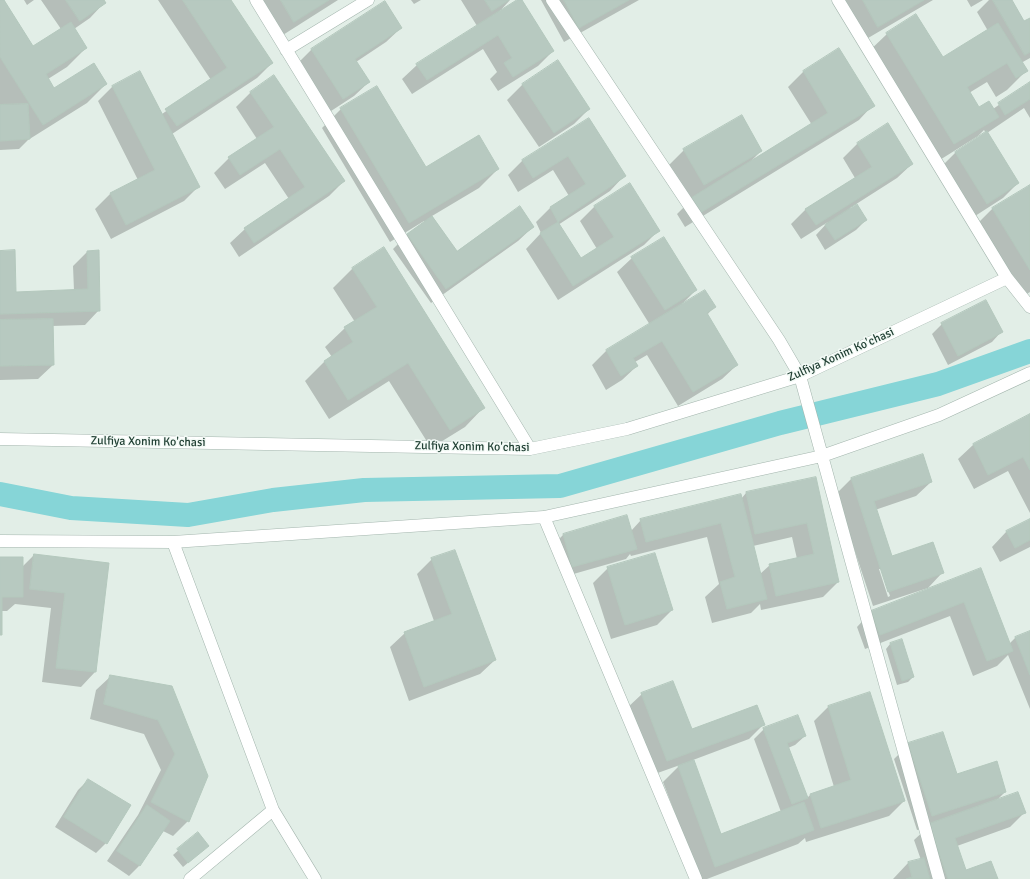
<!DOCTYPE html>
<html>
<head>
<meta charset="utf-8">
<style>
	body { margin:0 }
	canvas { display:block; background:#e2eee7 }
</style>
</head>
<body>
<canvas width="1030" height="879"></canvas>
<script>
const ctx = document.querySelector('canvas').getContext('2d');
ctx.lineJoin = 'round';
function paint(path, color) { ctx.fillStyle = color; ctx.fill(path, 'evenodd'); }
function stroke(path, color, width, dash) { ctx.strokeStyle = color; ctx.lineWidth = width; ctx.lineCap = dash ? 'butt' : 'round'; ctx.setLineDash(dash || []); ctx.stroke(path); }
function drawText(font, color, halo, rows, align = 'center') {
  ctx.font = font + ' Signika,sans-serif'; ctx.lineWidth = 3; ctx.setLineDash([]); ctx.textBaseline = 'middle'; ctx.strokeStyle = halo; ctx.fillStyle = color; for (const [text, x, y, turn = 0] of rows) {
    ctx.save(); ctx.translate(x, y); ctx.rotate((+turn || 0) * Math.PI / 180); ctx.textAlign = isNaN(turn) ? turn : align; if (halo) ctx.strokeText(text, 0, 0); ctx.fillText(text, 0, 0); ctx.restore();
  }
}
paint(new Path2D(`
	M0,0H2L32,48L61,29L41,0H102L104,3L90,18L74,29L86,48L67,67L48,79L54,89L106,84L87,103L28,140L19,149L0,150Z
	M24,0H34L27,5Z
	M158,0H230L272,63L257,78L172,134L199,186L184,201L111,239L95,209L110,194L138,180L98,101L112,87L140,72L162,114L211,80Z
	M250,0H338L275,40Z
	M411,0H421L414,4Z
	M461,0H510L499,12L521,0L553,51L538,66L498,91L490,79L497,72L483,49L412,94L402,79L417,65L477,26Z
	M541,0H639L564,42Z
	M839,0H933L863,41Z
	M967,0H983L971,7Z
	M989,0H1011L1024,22L1030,19V58L1021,63L1026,71L1007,90L996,97L987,82L969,93L979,109H993L1030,83V118L1024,108L987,133L1018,183L1003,198L972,218L941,167L955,153L986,133L984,130L978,136L935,163L867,53L887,34L942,59L988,31L977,12Z
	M384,2L401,28L386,42L356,62L369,82L354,96L328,113L297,64L311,50Z
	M839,50L873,105L859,120L685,227L677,214L690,201L669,165L684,150L761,151L751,161L812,125L788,87L803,72Z
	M557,62L589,109L574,124L539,147L507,100L522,85Z
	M251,92L344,181L329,196L239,257L230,243L245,229L289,199L265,163L225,189L214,173L229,158L257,139L236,107Z
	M341,109L426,168L498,169L479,188L432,216L457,252L533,227L518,241L431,303L393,249L407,235L425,222L424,221L390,242L322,128Z
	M589,119L624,176L610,191L558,225L580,260L597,249L580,221L595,206L659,230L644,245L558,300L526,249L541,233L536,222L550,208L569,196L553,170L518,192L508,175L523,160Z
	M887,125L912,164L897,178L850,208L866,220L856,230L825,250L816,235L828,222L801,239L791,224L806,209L855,178L843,158L857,144Z
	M1030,186V292L1022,297L978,223L993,208Z
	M88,251L99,310L85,325L52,326L53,365L38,379L0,380V252L15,293L74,291L73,266Z
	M632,258L696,290L682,304L714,307L707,315L737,365L722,379L678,406L647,355L635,362L637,366L622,380L606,390L592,365L606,351L650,325L617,272Z
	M353,268L484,407L465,427L431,448L389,381L329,419L305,381L324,362L332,357L325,347L345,328L355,322L333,288Z
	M942,324L1001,332L992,342L948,365L932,334Z
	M1030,415V513L1008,471L974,489L958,459L973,445Z
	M922,456L931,482L916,496L875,510L891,557L942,573L928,588L873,606L836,494L851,479ZM879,569H881L890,596L888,597Z
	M815,478L838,582L823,597L761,610L760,604L751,613L712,623L705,597L719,584L707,537L631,556L630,554L626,559L563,577L553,545L563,535L631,531L641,520L741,499L746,493ZM792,537L797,559L770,565L760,574L753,546Z
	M1030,520V547L1000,562L992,547L1006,532Z
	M34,555L108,564L95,672L81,687L42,682L51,608L15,604L7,611H1L0,635V558L22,567Z
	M432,559L495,660L480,674L409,701L390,647L405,633L434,621L417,574Z
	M608,568L672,610L657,625L611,639L593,583Z
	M980,569L1009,644L1015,638L1030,632V709L1008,655L997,666L973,676L950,616L865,649L857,627L871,612Z
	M901,640L913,677L908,682L897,685L886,649L890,644Z
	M111,676L171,687L188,821L173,836L163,831L139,866L129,876L107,861L138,815L161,770L144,734L90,719L96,690Z
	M642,694L691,730L764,724L749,739L693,760L721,835L781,812L754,739L764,729L805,736L795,745L788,748L807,798L810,795L834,787L814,721L829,706L904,801L889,816L806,842L805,838L798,844L707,879H700L663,782L680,765L652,775L627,708Z
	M909,744L956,775L1005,792L996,801L1025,812L1010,827L957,846L966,871L997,879H893L908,863L921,860L914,840L928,827L917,830L894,759Z
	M88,780L106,843L96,853L55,827L78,790Z
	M198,833L208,846L183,867L173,855Z`), '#0003');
stroke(new Path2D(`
	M0,494L71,508L188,515L273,500L364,490L560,486L780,423L938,384L1030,351`), '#86d5d7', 24);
const building = new Path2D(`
	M0,0H4L33,46L71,22L87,48L46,74L54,88L94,63L107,84L43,125L0,57Z
	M66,0H104L106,3L80,21Z
	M183,0H231L273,63L177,126L165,109L227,68Z
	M281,0H329L294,22Z
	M485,0H509L492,11Z
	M517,0H522L554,51L513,77L504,63L512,58L498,35L427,80L416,64Z
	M564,0H629L579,28Z
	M863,0H924L878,27Z
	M993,0H1012L1024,21L1030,18V52L1025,55Z
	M385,1L402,28L355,59L370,82L343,99L311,49Z
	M916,14L943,57L998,23L1028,71L1016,78L1007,63L967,87L979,107L989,101L999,117L954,144L886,33Z
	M839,48L875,106L700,213L691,198L828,113L803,71Z
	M558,60L590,109L554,133L522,84Z
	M140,71L200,187L126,225L110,193L155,170L112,86Z
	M274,75L345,181L254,243L244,228L305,187L280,149L240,175L228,157L274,127L250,92Z
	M1030,82V99L1005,115L998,103Z
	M377,86L426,167L479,135L499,169L409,223L340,108Z
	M28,104L30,139L0,141V105Z
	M742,115L762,151L704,185L683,149Z
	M589,118L626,176L558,222L550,207L586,184L568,156L533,178L522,160Z
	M888,123L913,164L816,225L805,209L872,167L857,143Z
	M987,131L1019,183L987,204L955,152Z
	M630,183L660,231L573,286L540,233L558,222L581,258L614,237L594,206Z
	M1030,185V270L992,208Z
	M857,204L867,220L835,240L825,225Z
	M520,206L534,227L446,289L407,234L432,216L457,251Z
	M664,237L697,290L665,310L631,257Z
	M384,247L485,408L450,430L408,363L348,400L324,361L353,342L344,327L377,307L352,268Z
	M15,250L16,292L88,289L87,251L99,250L100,311L0,314V251Z
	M705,290L716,307L707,313L738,365L693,392L662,341L633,358L638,366L621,376L606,350Z
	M986,300L1003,332L958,356L941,323Z
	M53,319L54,365L0,366V320Z
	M1030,414V470L1023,457L988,475L973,444Z
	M923,454L932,482L874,501L892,556L933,542L944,573L888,592L851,478Z
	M816,477L839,582L776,596L769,564L814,554L807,523L755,534L746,492Z
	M741,494L767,599L727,609L720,582L735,577L721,523L646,542L640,519Z
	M627,515L637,549L572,567L563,534Z
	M1030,519V540L1015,548L1006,531Z
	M455,550L496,660L424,687L404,632L452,614L431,558Z
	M655,553L673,610L625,625L607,567Z
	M34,554L109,563L96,672L56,668L65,593L30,589Z
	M0,557H23V597H2V635H0Z
	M981,568L1013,651L987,661L964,602L880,635L871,611Z
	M1030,631V675L1015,637Z
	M902,639L914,677L902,681L890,643Z
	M110,675L172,686L208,776L189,822L151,802L175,754L158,720L104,704Z
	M673,681L692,729L757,705L765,725L667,761L641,693Z
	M870,692L905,801L821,828L810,794L851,780L828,706Z
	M798,715L806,736L787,743L808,798L792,804L763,728Z
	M943,732L957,774L997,761L1006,792L932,816L908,743Z
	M694,760L721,834L804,802L814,830L715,867L678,766Z
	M88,779L131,805L107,844L64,817Z
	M1018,792L1026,813L955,838L966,870L991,861L998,879H948L929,824Z
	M147,805L170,821L140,866L117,851Z
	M198,832L209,846L188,863L177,849Z
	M924,858L930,879H906L912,877L908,862Z`);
paint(building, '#b7c9c0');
stroke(building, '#b4c8bd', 1);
const minor = new Path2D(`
	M256,0L530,449
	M552,0L779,340L800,376L939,879
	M838,0L1007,278L1030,307
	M286,50L368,0
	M0,439L530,449L627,429L800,376L1007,278
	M544,517L696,879
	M0,541L173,542L544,517L822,456L939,415L1030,373
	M173,542L273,810L315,879
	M190,879L273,810`);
stroke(minor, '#a4b6ae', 13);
stroke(minor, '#fff', 12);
drawText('12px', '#214034', '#f3faf6', [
	["Zulfiya Xonim Ko'chasi",841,355,-24],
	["Zulfiya Xonim Ko'chasi",148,442,1],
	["Zulfiya Xonim Ko'chasi",472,447,1]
]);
</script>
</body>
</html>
